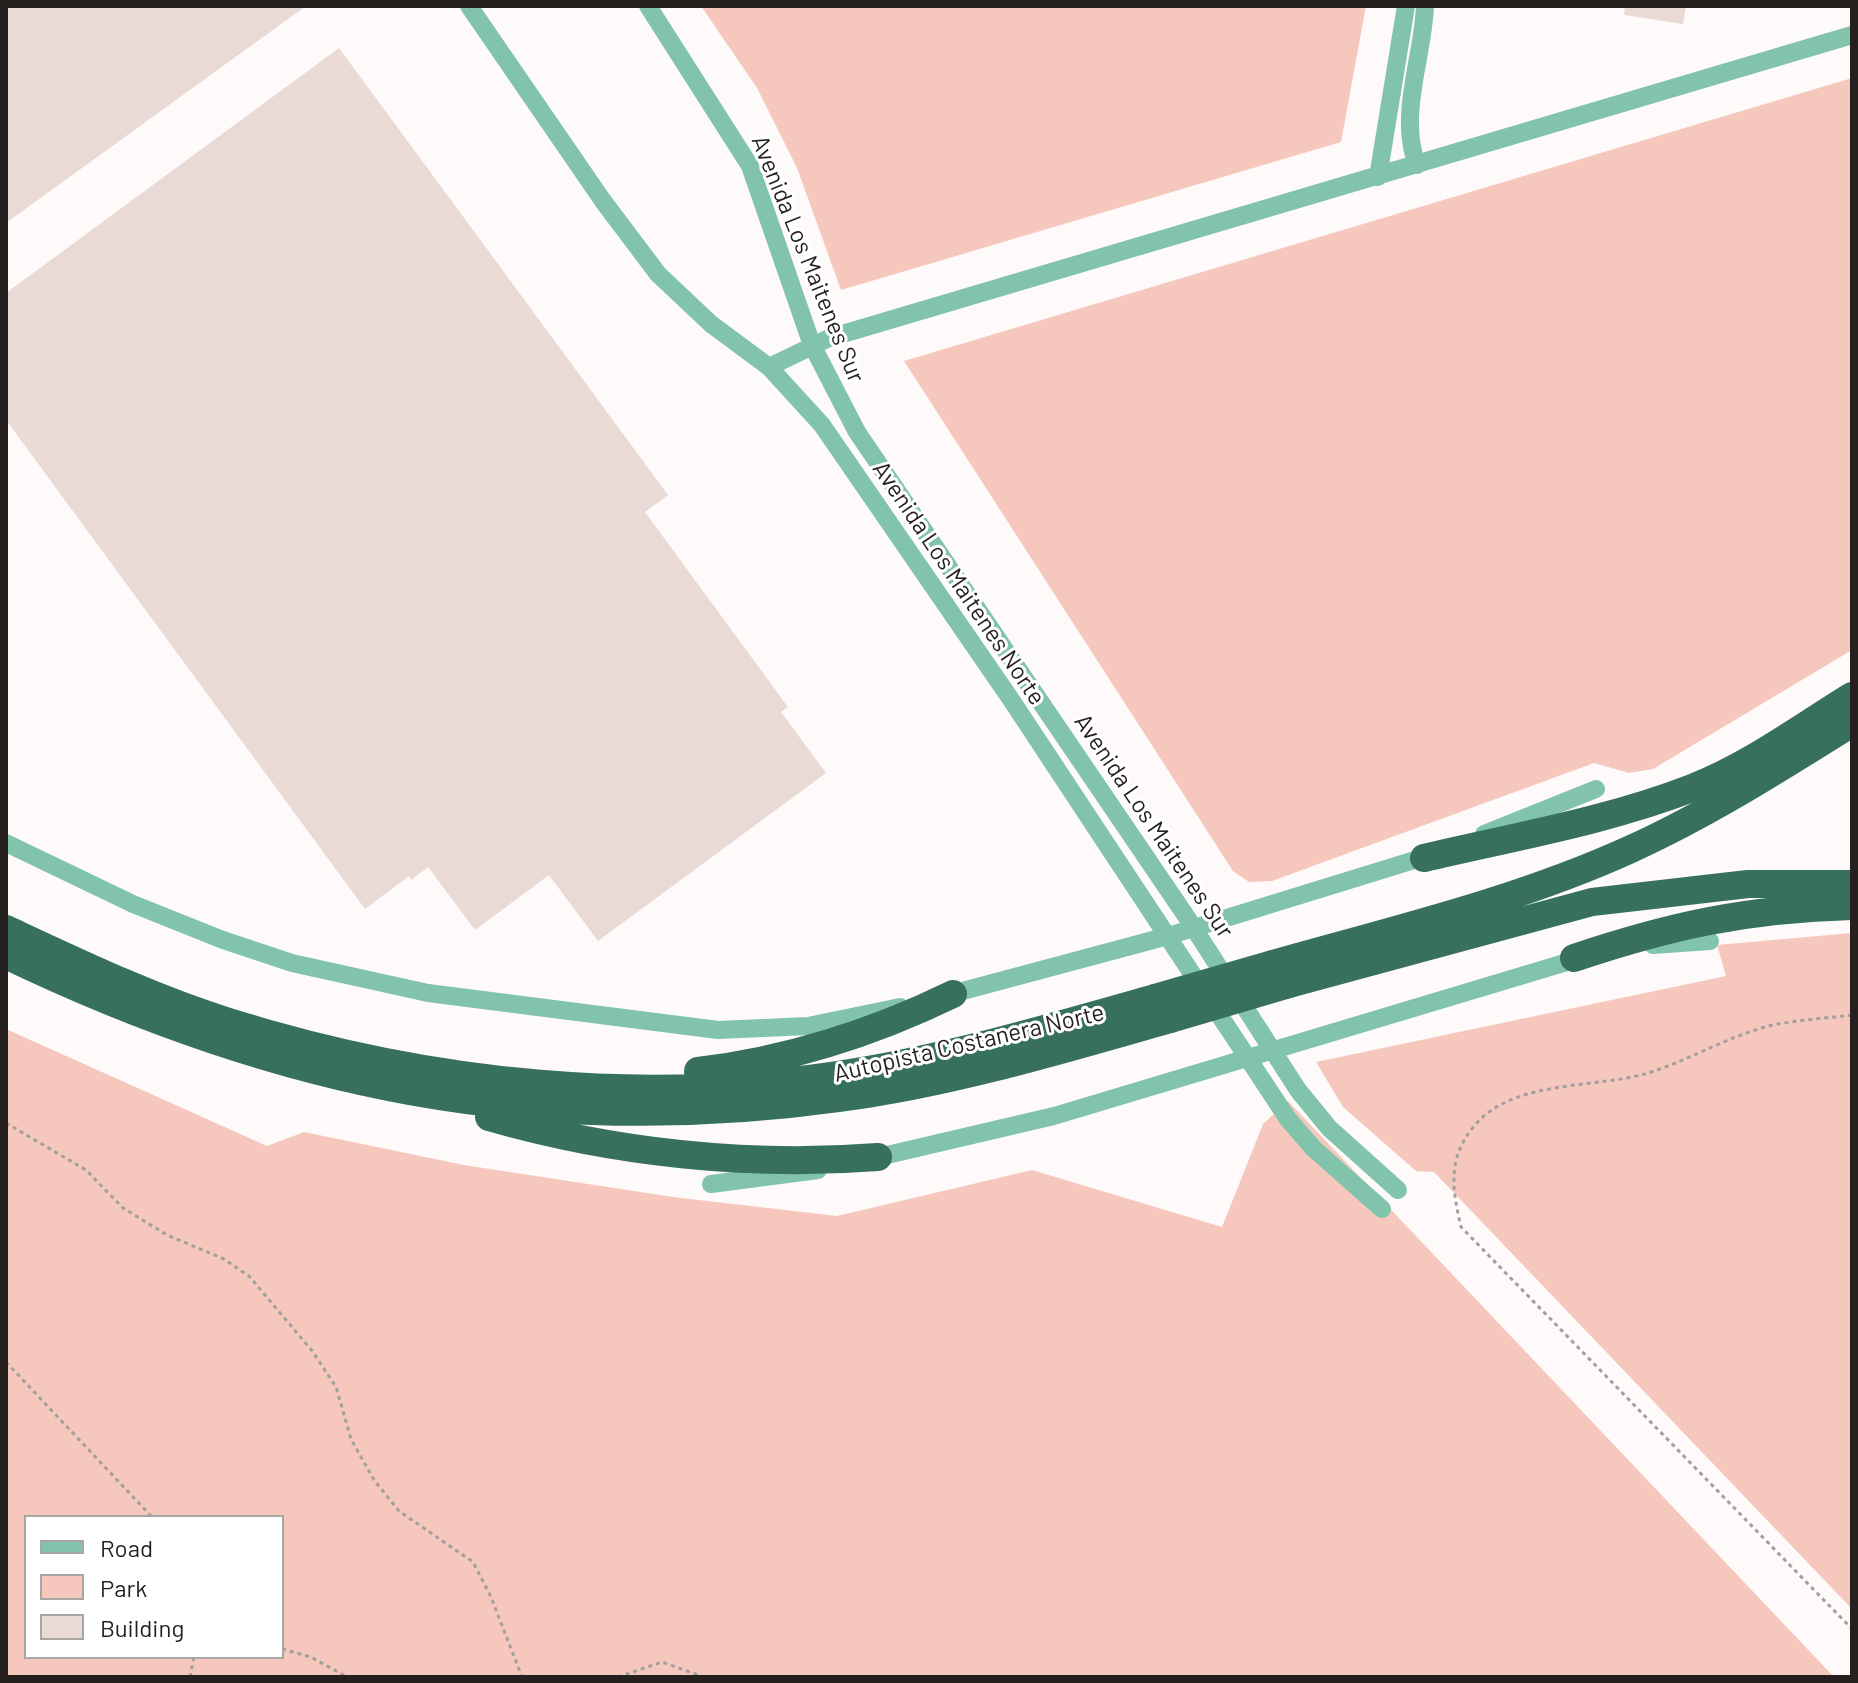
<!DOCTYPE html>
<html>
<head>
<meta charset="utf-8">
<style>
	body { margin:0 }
	#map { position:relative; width:1858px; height:1683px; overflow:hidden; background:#fdfaf9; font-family:Barlow,sans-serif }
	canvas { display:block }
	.frame { position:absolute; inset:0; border:8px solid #251f1e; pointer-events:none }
	.legend { position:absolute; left:24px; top:1515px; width:260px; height:144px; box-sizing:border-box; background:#fff; border:2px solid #a8a5a5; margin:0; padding:10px 14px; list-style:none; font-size:24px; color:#251f1e }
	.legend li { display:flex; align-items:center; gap:16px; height:40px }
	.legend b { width:40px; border:2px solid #a8a5a5 }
</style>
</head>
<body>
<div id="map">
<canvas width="1858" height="1683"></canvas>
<div class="frame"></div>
<ul class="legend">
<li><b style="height:10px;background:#81c4ab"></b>Road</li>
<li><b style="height:22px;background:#f6c8bd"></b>Park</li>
<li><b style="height:22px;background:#eadad6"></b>Building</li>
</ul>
</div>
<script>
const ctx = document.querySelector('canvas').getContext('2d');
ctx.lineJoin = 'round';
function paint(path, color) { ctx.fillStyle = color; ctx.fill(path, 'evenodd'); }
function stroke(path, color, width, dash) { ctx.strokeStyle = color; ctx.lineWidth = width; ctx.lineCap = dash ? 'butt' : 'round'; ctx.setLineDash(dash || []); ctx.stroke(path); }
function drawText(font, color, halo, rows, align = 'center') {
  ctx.font = font + ' Barlow,sans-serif'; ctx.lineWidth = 6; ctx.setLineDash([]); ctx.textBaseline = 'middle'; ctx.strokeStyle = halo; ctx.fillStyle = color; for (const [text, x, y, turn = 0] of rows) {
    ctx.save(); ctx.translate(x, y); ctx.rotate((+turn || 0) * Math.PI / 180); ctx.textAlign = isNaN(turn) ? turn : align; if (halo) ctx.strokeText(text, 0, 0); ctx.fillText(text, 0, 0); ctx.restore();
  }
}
paint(new Path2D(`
	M701,6H1366L1341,142L841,290L797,168L757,88Z
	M1852,78V650L1653,769L1629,773L1594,763L1272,881L1249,882L1233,871L904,361Z
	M1852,933V1609L1434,1172L1416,1171L1343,1107L1316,1062L1726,976L1717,945Z
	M6,1029L267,1146L304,1132L464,1165L673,1197L837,1216L1032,1170L1222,1227L1263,1124L1288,1101L1834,1677H6ZM26,1517H282V1657H26Z`), '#f6c8bd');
paint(new Path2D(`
	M6,6H306L6,223Z
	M1625,6H1686L1683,24L1624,15Z
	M339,48L668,495L645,512L788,707L781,712L826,773L598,941L549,875L475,930L428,867L411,880L409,876L365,909L6,420V293Z`), '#eadad6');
stroke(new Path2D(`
	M1852,1015C1826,1018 1799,1020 1773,1025C1730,1035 1690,1060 1648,1073C1595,1089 1514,1079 1475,1125C1447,1158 1452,1188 1461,1227L1852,1629
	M6,1123L86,1170L123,1208L167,1235L224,1259L249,1276L313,1352L336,1387L351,1439L374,1480L399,1511L473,1562L491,1597L522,1677
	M6,1362L152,1517
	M282,1649L311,1657L347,1677
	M190,1677L194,1657
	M618,1677L662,1662L704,1677`), '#a39f9e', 3, [4, 4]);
stroke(new Path2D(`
	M469,6L603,201L658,274L711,324L769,367L822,425L1012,701L1288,1119L1314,1149L1382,1209
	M648,6L750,166L812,345L857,432L1186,916L1298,1090L1329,1128L1398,1190
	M1417,165C1398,115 1423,58 1425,6
	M1378,177L1406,6
	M769,367L829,338L1852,35
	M1484,834L1596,789
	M6,843L133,904L223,940L292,963L428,993L718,1030L808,1026L900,1007
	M1653,945L1710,941
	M944,996L1168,936L1434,854
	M870,1159L1054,1116L1584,957
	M711,1184L818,1170`), '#81c4ab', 18);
stroke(new Path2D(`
	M1424,858C1513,837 1607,821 1692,788C1749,766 1800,728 1852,696
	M6,929C79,963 152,998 229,1022C431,1085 647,1107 856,1072C957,1055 1056,1026 1155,998
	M6,955C279,1086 538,1140 840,1098C952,1083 1061,1050 1170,1019
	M1574,958C1672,925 1748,909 1852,906
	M1273,964C1393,930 1517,901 1631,849C1708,814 1780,768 1852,723
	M1289,984L1592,902L1748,884H1852
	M698,1071C788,1060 871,1034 953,994
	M489,1117C614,1153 749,1167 878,1157`), '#37705d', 28);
stroke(new Path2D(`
	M1155,998L1273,964
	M1170,1019L1289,984`), '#37705d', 28);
drawText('24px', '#251f1e', '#fff', [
	["Avenida Los Maitenes Sur",808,259,68],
	["Avenida Los Maitenes Norte",959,583,56],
	["Avenida Los Maitenes Sur",1154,826,56],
	["Autopista Costanera Norte",969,1043,-13]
]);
</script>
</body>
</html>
